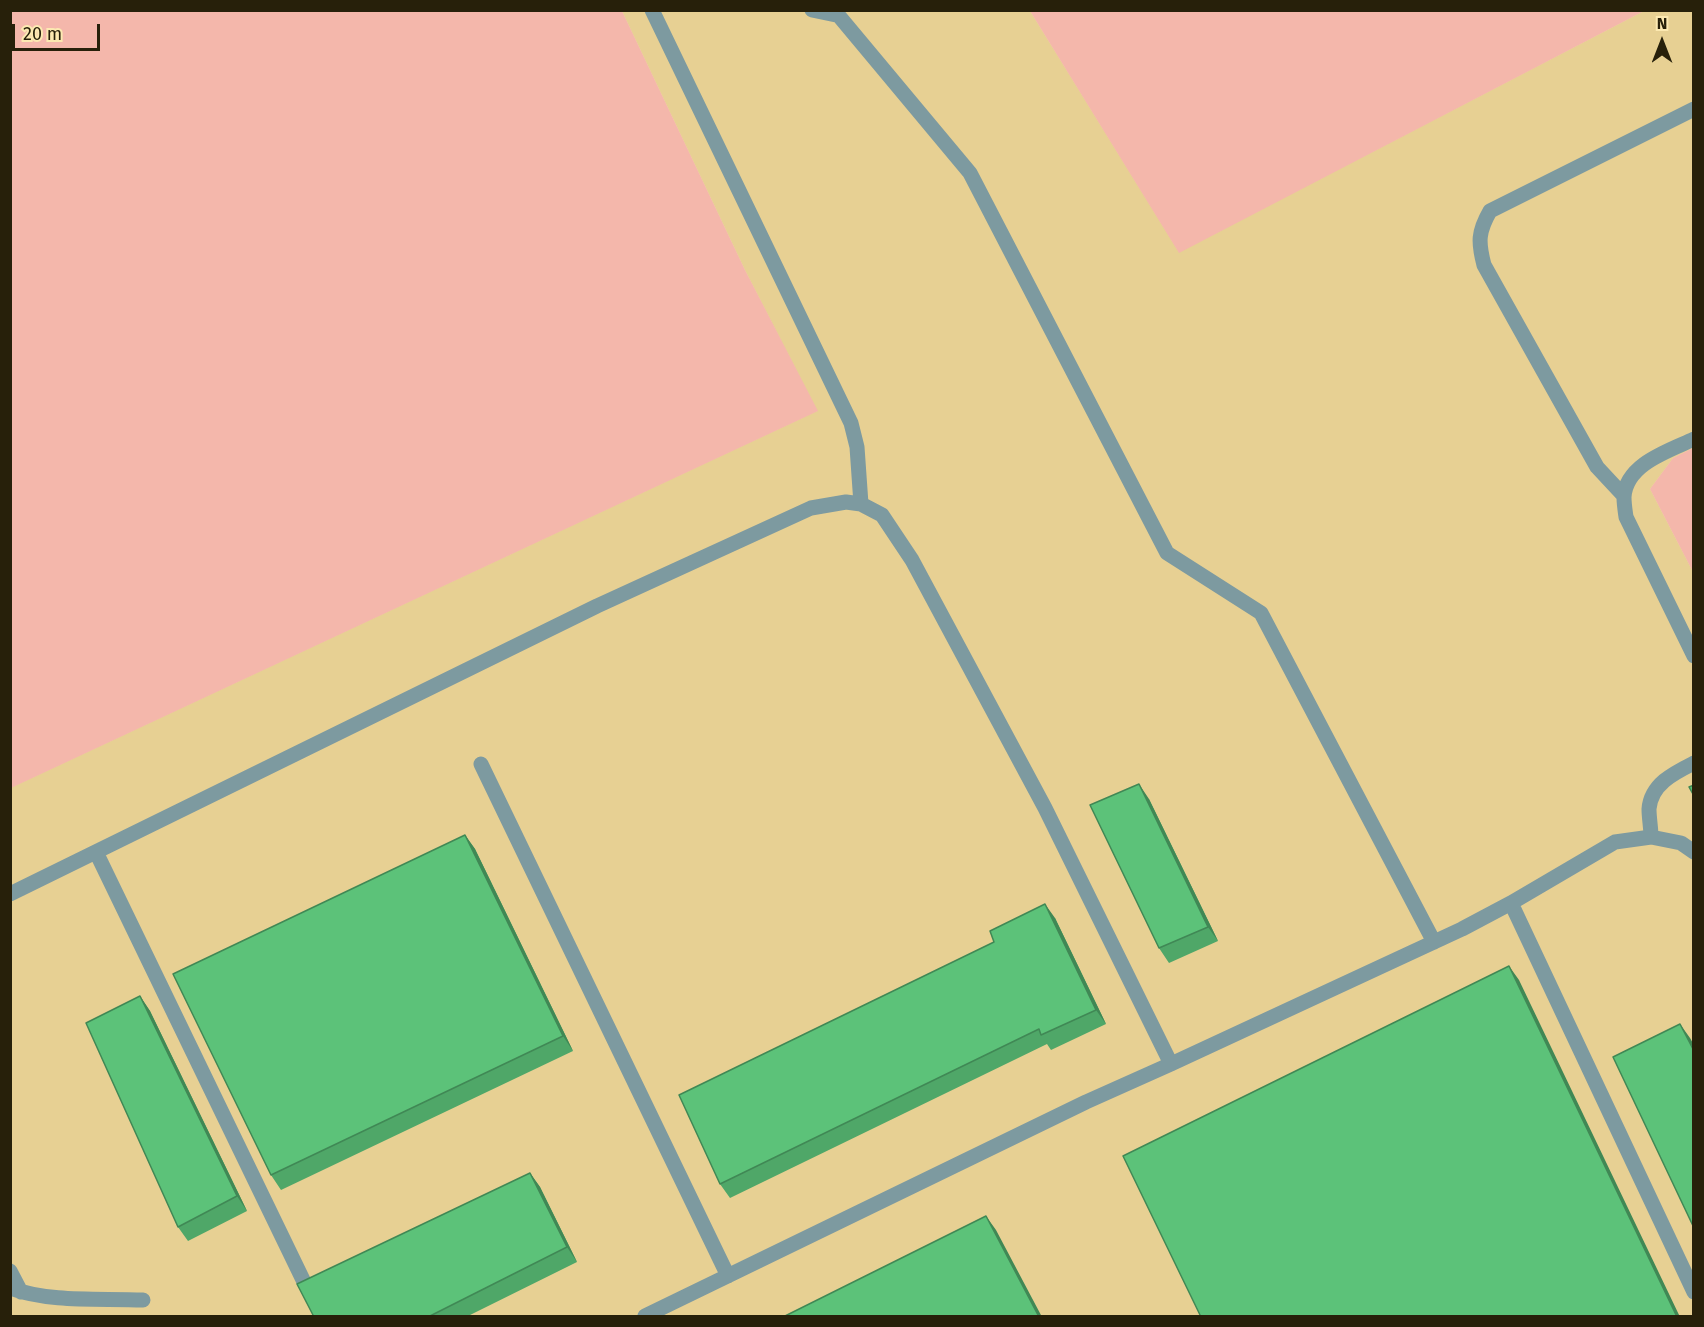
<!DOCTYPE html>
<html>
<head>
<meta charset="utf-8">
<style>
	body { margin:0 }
	#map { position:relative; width:1704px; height:1327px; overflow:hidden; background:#efdba4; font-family:"Fira Sans",sans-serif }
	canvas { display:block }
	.frame { position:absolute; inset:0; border:12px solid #27200a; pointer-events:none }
	.north { position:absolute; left:1632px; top:12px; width:60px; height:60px; -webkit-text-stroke:4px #fce9b1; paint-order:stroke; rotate:0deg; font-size:16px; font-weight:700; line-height:24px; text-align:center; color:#27200a }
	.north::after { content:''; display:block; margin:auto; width:21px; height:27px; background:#27200a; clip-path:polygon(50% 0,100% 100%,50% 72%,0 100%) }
	.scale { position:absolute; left:12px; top:24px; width:88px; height:27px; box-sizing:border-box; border:3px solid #27200a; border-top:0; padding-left:8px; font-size:18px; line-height:21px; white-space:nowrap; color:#27200a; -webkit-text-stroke:4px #fce9b1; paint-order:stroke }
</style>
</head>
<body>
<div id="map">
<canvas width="1704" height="1327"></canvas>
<div class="frame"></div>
<div class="north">N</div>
<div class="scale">20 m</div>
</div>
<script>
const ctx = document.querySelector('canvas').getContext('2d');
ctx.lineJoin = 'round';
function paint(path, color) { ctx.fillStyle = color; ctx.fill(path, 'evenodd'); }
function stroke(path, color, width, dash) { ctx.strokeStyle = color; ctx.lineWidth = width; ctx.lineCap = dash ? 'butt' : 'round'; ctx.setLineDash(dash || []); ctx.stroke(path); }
paint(new Path2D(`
	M622,11H1030L1179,252L1644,11H1693V448L1673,458L1650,489L1693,572V1316H11L10,788L817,411L745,270Z`), '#e7d093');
paint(new Path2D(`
	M10,11H622L745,270L818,411L11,788Z
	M1030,11H1644L1179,253Z
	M1693,448V572L1650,489L1673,458Z`), '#f4b7ab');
stroke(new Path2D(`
	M652,10L851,423L857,447L861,504
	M812,10L836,15
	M834,10L970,173L1167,553L1261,613L1434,942
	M1694,439C1668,451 1626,464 1624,497C1624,504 1625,510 1626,517L1694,656
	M1624,496L1597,467L1484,265C1478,242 1478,232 1490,211L1694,109
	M481,764L728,1276
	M1651,837C1651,828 1649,818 1649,809C1651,784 1674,773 1694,763
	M96,852L305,1284
	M10,894L597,606L811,508L846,502L861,504L882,515L912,560L1045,808L1171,1064
	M1511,903L1694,1292
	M10,1271L21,1292
	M10,1288C51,1303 100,1298 143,1300
	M645,1316L1086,1102L1171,1064L1462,929L1511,903L1615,842L1651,837L1681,843L1694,852`), '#7d9aa0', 15);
paint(new Path2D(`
	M1149,799L1218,941L1169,963L1159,948Z
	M465,835L475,849L573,1051L281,1190L271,1175Z
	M1055,918L1106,1024L1051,1050L1047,1044L730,1198L720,1184L994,942Z
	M140,996L150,1011L247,1211L188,1241L178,1227Z
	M530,1173L540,1187L577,1262L466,1317H314Z`), '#4fa768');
paint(new Path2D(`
	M1139,784L1149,799L1218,941L1208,927Z
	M465,835L475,849L573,1051L563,1036Z
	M1045,904L1055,918L1106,1024L1096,1010Z
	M1509,966L1519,980L1680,1317H1677Z
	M140,996L150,1011L247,1211L237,1196Z
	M1680,1024L1690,1038L1694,1045V1051Z
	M530,1173L540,1187L577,1262L567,1247Z
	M986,1216L996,1230L1042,1317H1039Z`), '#408855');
const building = new Path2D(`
	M1139,784L1208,927L1159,948L1090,805Z
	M1694,785V796L1689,787Z
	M465,835L563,1036L271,1175L173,974Z
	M1045,904L1096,1010L1041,1035L1039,1029L720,1184L679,1095L994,942L990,931Z
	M1509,966L1677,1317H1201L1123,1156Z
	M140,996L237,1196L178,1227L86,1023Z
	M1680,1024L1694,1051V1228L1613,1057Z
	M530,1173L567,1247L428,1317H314L297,1284Z
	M986,1216L1039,1317H783Z`);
paint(building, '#5cc279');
stroke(building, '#408855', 1.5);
</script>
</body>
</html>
